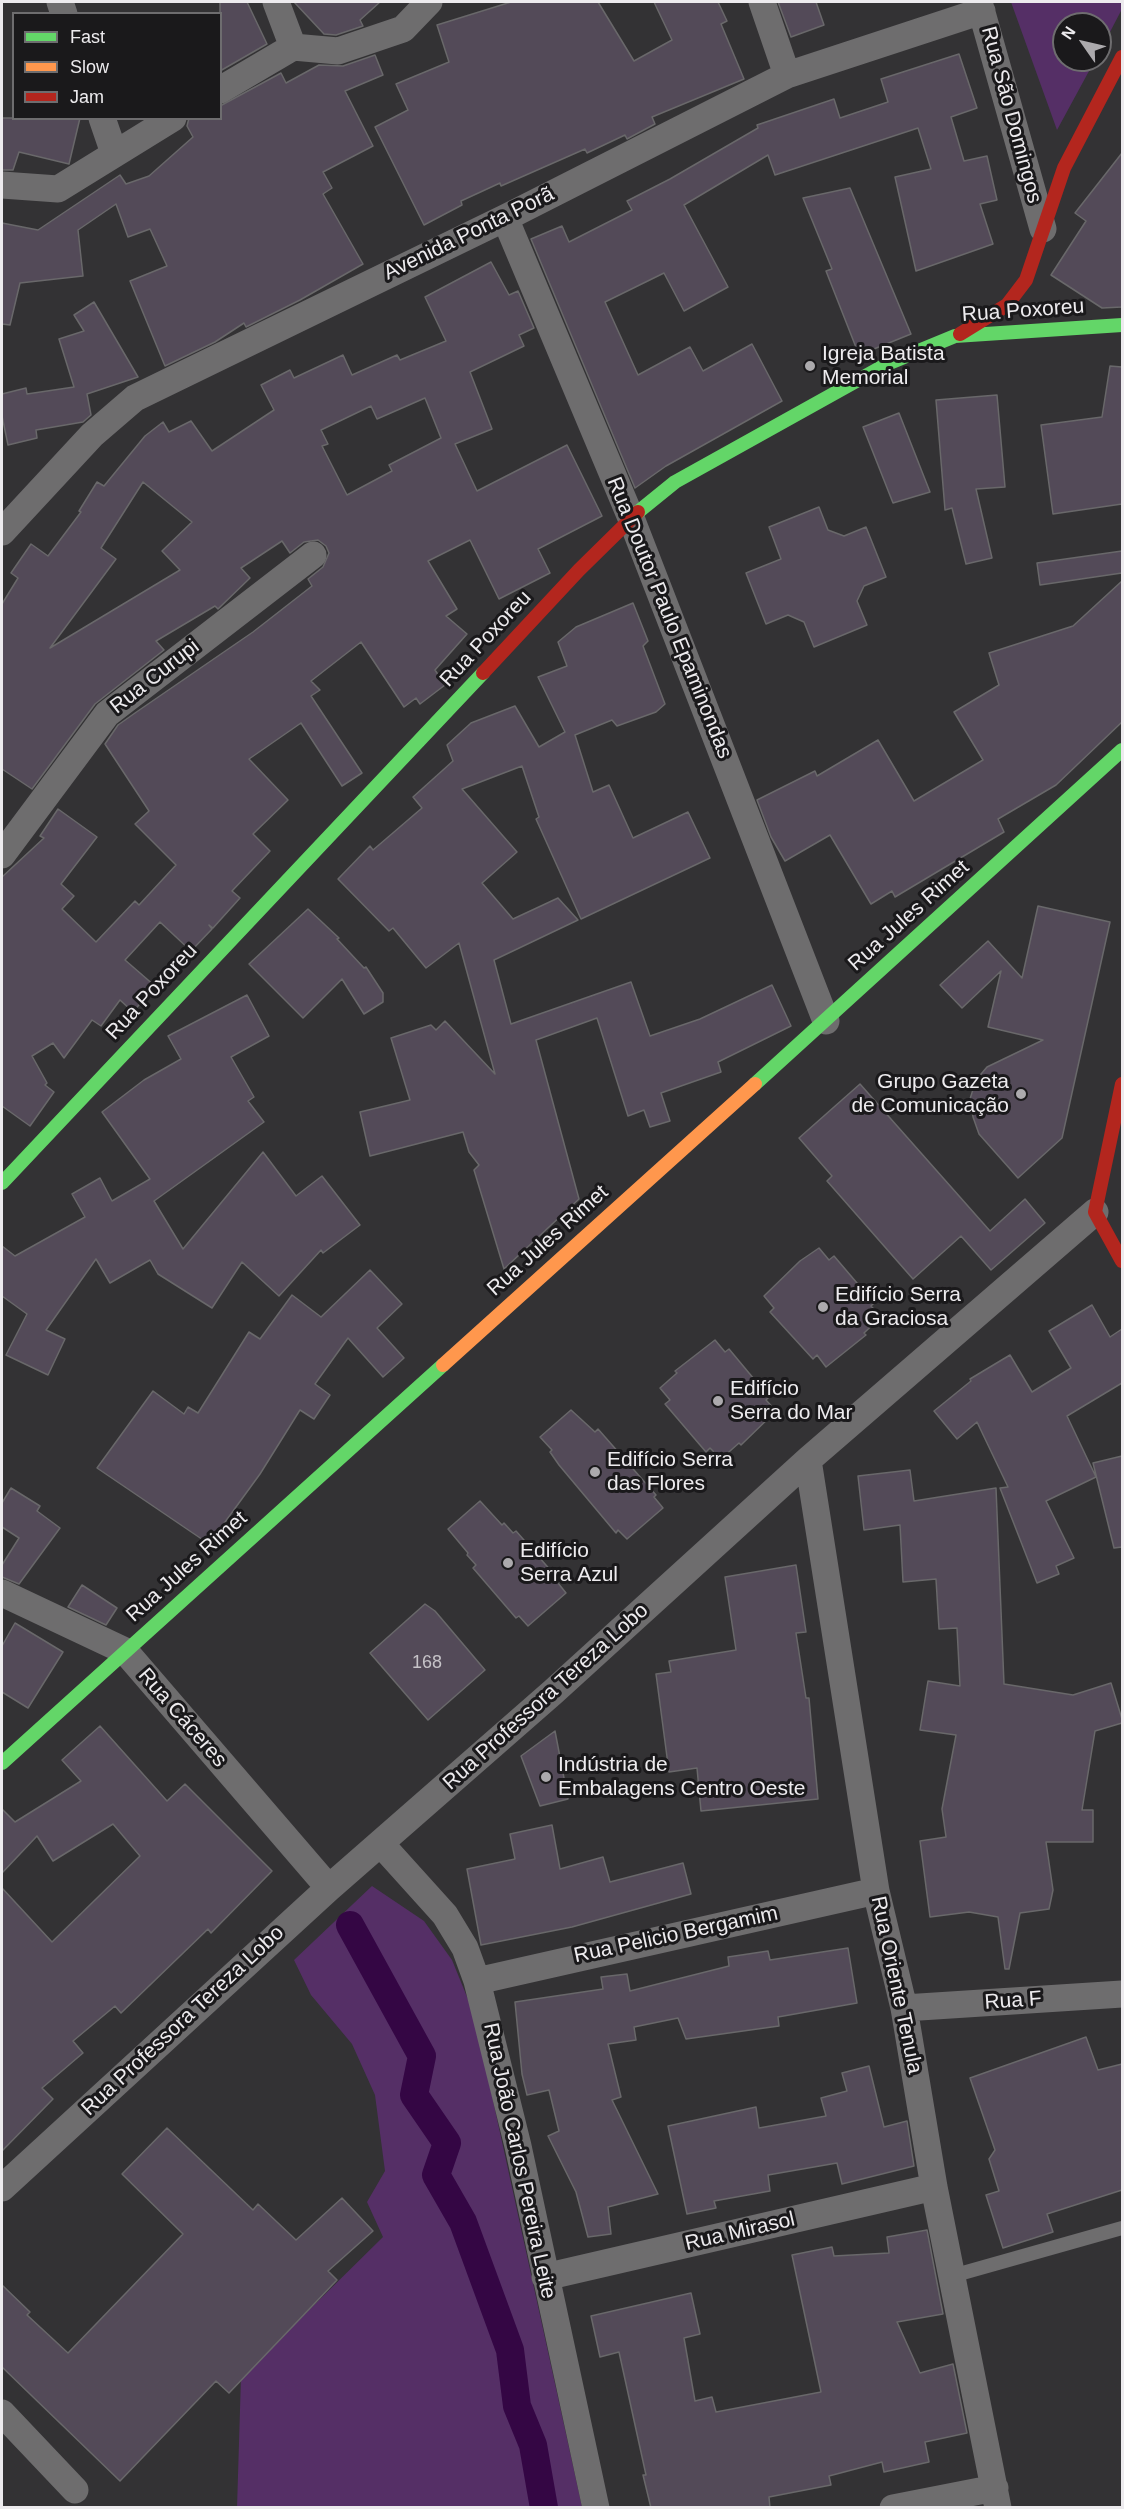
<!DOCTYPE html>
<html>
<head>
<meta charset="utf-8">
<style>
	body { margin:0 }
	#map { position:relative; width:1124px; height:2509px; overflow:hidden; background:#333234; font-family:Helvetica,sans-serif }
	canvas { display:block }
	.frame { position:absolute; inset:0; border:3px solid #edebee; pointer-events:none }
	.legend { position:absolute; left:12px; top:12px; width:210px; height:108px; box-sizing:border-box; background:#1a191b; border:2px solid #6e6d6f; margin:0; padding:8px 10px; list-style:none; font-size:18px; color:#edebee }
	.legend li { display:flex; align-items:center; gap:12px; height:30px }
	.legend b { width:30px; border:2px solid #6e6d6f }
	.north { position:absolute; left:1052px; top:12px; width:60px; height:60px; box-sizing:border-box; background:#1a191b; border:2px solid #6e6d6f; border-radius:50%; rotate:304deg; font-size:16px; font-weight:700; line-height:24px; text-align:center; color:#edebee }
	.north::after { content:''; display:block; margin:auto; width:21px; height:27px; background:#acaaad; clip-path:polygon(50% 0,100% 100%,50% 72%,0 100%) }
</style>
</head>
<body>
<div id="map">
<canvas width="1124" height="2509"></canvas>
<div class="frame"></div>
<ul class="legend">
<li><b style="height:8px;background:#63d668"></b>Fast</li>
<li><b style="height:8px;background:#ff974d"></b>Slow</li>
<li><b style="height:8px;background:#b3261e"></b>Jam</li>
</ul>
<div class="north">N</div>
</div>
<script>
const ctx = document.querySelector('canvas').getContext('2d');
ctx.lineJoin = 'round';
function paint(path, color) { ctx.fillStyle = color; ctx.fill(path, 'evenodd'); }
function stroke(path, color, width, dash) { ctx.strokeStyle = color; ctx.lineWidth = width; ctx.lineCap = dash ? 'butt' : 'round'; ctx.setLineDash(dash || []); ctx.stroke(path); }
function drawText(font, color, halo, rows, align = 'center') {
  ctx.font = font + ' Helvetica,sans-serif'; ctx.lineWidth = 6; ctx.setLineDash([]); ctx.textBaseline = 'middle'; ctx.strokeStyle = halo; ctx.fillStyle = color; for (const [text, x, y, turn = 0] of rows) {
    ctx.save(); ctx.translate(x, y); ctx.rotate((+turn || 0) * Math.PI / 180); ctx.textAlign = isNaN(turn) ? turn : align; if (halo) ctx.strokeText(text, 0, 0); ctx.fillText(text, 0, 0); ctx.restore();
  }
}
paint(new Path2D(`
	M1011,2H1122V9L1100,51V24H1064V60H1095L1057,130Z
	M372,1886L424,1921L452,1960L474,2014L582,2507L237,2508L241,2377L383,2237L367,2202L385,2171L375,2095L352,2044L311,1995L294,1960Z`), '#552f66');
stroke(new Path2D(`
	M350,1925L422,2056L414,2095L447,2143L436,2175L463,2222L510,2350L517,2406L533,2445L544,2508`), '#340644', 28);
const building = new Path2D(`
	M220,2H247L267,44L220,71Z
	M294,2H380L360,20L363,26L336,35L324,34Z
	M511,2H598L634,61L672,40L654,2H718L727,21L721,24L744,79L652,117L655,124L627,139L625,135L587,153L585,149L501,186L500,183L461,201L462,205L424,225L375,127L408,110L396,84L449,62L437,25Z
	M778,2H816L824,25L791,37Z
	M959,54L977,108L951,117L964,161L987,156L997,200L980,204L993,244L916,271L895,177L931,169L918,128L775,175L768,155L684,205L728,287L684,311L664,273L605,302L638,375L690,347L703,371L752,344L782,401L666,466L635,488L531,239L562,226L569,242L632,210L627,201L670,179L758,128L757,125L834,99L840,118L888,102L881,79Z
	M375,55L383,75L345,91L373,146L323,172L332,188L323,194L363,264L300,300L246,327L244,323L215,342L165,366L130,281L167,266L150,229L128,237L116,204L78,230L83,276L20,283L10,325L2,324V223L38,230L120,175L126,184L149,176L193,137L187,126L189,118H220V106L281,73L286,83L319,65L343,66Z
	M2,118H80L69,164L19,152L13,170H2Z
	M1122,153V307L1102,308L1051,275L1086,221L1075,213Z
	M850,188L911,334L859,355L826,271L832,269L803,198Z
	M491,262L509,295L518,291L534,328L519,335L524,346L470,372L492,429L455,444L477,491L567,445L602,516L538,549L550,573L499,599L470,540L428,561L457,609L446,616L467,634L435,670L445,685L420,704L416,698L404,707L361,642L311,681L320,690L311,696L362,773L342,786L301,723L249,759L288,800L253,834L270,851L232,891L240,898L213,928L209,925L212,929L191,951L160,922L125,960L155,986L133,1012L120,1000L101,1026L92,1020L64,1058L53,1043L32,1056L47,1083L45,1085L54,1092L30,1126L2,1106V877L44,838L40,836L58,809L97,837L61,884L74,896L62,909L96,942L135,901L139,905L176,865L135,824L149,811L105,744L118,725L135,713L253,632L312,586L308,579L323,567L329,553L326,546L318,540L304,542L290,553L282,541L241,568L250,578L218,609L215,606L156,641L164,650L95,704L32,789L2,769V604L18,578L11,573L31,544L48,556L81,512L79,511L97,482L104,486L145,436L163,422L169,432L191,421L212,451L274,410L261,385L290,370L294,378L343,355L352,375L397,355L400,360L446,341L425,297ZM425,398L441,438L389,465L392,471L347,495L322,446L328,444L321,430L371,406L377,419ZM143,482L192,522L162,551L180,570L50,648L116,559L101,548Z
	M94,302L138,377L87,394L91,415L83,422L36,430L37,438L8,445L2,416V394L26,388L27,394L74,387L59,339L84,331L74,315Z
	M1110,366L1122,367V504L1053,514L1041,425L1102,417Z
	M997,395L1005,487L976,489L992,558L966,564L952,508L945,510L936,400Z
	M899,413L930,492L893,503L863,427Z
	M819,507L828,530L844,536L866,527L886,577L864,586L857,601L867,625L814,647L804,622L788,615L766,624L746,573L781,559L769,527Z
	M1122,551V573L1040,585L1037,563Z
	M1122,581V722L1056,785L998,819L1004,832L895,897L892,891L871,904L830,835L785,861L771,837L757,800L815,771L817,776L878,740L914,801L983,760L954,712L999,685L989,653L1073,626Z
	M633,603L648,641L643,646L665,704L656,712L617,726L612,720L575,735L593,792L609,785L633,838L688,812L710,858L581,919L536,819L539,817L522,766L462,789L517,852L482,883L513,919L558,898L578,920L494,960L511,1024L631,982L650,1036L700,1019L772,985L791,1026L718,1062L721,1072L661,1093L670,1121L650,1127L644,1110L628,1116L597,1018L536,1040L579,1199L504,1269L474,1170L479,1165L469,1152L463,1132L370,1156L360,1112L410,1100L391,1038L431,1025L436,1030L445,1021L495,1074L459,943L426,968L393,928L389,931L338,879L370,846L373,850L422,808L413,797L453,761L447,745L471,723L515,706L539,747L565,732L538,677L567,666L558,642L576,627Z
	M1038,906L1110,922L1062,1138L1018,1178L979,1134L973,1117L970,1099L976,1080L987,1067L1043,1040L988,1027L1001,971L962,1008L940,985L988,941L1022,978Z
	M308,909L339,938L337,939L364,968L366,967L383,993V1002L364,1014L342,979L303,1018L249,964Z
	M247,995L269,1036L231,1057L254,1097L248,1101L264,1122L154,1201L183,1249L263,1152L296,1196L322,1176L360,1225L323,1253L321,1250L279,1296L242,1262L212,1308L158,1274L150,1260L110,1283L96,1259L46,1330L65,1339L48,1375L6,1355L27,1314L2,1296V1246L15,1256L85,1217L72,1194L100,1178L112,1201L150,1179L102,1112L144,1080L181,1059L168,1036Z
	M860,1084L990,1231L1025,1199L1045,1223L991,1270L961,1236L913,1279L827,1181L832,1176L799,1138Z
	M819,1248L829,1260L834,1256L874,1303L871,1306L881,1317L864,1333L866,1335L826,1367L817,1355L813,1359L770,1312L774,1308L764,1296L800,1261Z
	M370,1270L402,1304L377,1328L404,1358L383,1377L348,1338L315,1384L330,1395L314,1419L300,1410L260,1474L209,1544L97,1468L153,1391L184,1414L188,1407L198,1413L249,1332L260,1339L292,1295L321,1317Z
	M1092,1305L1110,1337L1122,1329V1383L1067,1416L1096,1477L1046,1501L1074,1558L1056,1566L1059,1574L1037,1583L1000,1488L1008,1487L977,1422L957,1439L934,1411L971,1381L970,1379L1010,1355L1032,1392L1071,1368L1049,1331Z
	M715,1340L725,1352L729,1349L769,1397L766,1400L776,1411L741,1445L739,1443L721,1459L710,1448L706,1452L665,1404L670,1400L660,1388L677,1373L675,1371Z
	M571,1410L595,1432L598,1429L656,1495L654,1497L663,1508L627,1539L618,1530L616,1533L559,1465L550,1452L552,1450L540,1437Z
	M1122,1456V1547L1114,1548L1093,1463Z
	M910,1470L914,1501L996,1488L1004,1684L1073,1695L1111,1683L1122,1719V1723L1095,1731L1082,1810H1093V1842H1046L1053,1890L1049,1909L1020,1913L1009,1969H1005L998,1917L969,1912L930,1917L920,1841L946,1837L942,1809L956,1735L920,1730L928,1681L960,1686L957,1628L939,1629L936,1579L903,1582L900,1525L864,1530L858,1476Z
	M11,1488L40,1506L37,1511L60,1528L19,1584L2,1577V1565L19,1538L2,1527V1503Z
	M480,1501L502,1525L504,1523L513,1533L516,1531L560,1581L558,1583L566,1593L528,1626L519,1616L516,1618L473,1568L476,1565L467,1555L468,1553L448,1529Z
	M796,1565L806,1632L796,1633L806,1698H809L818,1799L701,1811L697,1768L669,1772L656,1674L671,1672L669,1661L736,1650L725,1577Z
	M82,1585L117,1608L106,1625L68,1607Z
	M425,1604L435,1611L485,1670L428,1720L370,1653Z
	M15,1623L63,1652L28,1708L2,1692V1646Z
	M100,1726L167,1801L185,1784L272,1871L211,1933L208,1929L121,2013L115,2006L73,2041L83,2053L42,2088L53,2099L2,2151V1888L52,1942L140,1856L113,1824L53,1861L37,1836L2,1873V1809L15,1822L81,1781L62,1760Z
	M555,1731L568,1799L540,1806L521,1756Z
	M552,1825L560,1869L603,1857L610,1882L683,1863L691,1894L572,1927L481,1945L467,1869L515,1859L510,1834Z
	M848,1948L857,2003L778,2017L779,2026L686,2039L678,2018L634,2027L636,2040L608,2044L621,2097L612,2100L658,2194L608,2207L611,2234L588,2237L576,2192L548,2136L559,2131L549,2090L527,2095L522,2074L515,2002L603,1989L601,1977L627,1974L630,1991L729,1966L728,1957L768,1951L770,1960Z
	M1086,2037L1098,2070L1122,2064V2190L1047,2214L1053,2232L1003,2248L986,2195L999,2191L989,2159L995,2150L970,2078Z
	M869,2066L884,2127L907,2121L914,2166L842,2184L837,2163L768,2175L770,2191L714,2201L716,2208L687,2214L668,2126L756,2107L759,2128L826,2116L821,2098L847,2091L842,2073Z
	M167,2128L253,2210L258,2204L296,2240L342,2198L373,2231L328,2271L337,2280L229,2393L216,2381L120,2481L2,2367V2285L30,2312L27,2315L68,2353L183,2234L122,2174Z
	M927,2230L943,2314L897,2322L920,2373L953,2364L967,2433L925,2442L929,2462L884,2472L882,2462L829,2476L831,2485L769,2497L770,2508H651L643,2475H646L619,2352L600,2357L591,2316L691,2293L700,2334L684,2338L695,2401L712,2397L716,2412L821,2392L792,2255L832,2247L834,2256L889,2253L887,2237Z`);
paint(building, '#534a58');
stroke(building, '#69686a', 1.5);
stroke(new Path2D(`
	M952,2276L1122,2228`), '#6e6d6e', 14);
stroke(new Path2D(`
	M60,2L64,14
	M276,2L293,47
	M762,2L787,75
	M979,2L1043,229
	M220,90L293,47L338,51L403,29L429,2
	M102,118L114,153
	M2,185L58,189L173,118
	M505,218L631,518L826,1021
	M2,532L92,435L135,398L505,218L787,75L982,11
	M2,855L107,714L313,555
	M808,1460L876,1891L904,2008L934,2187L998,2508
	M2,1593L125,1651L329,1888
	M381,1844L445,1915L465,1948L477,1981L518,2146L596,2508
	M477,1981L876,1891
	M904,2008L1122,1994
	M2,2188L329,1888L553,1692L808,1460L1095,1212
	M545,2277L934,2187
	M2,2413L75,2490
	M893,2508L995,2488`), '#6e6d6e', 27);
stroke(new Path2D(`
	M638,512L675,482L887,364L955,336L1122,325
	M755,1084L1122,750
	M2,1183L483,673
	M2,1763L443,1365`), '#63d668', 14);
stroke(new Path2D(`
	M443,1365L755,1084`), '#ff974d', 14);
stroke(new Path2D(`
	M960,334L1007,305L1026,280L1064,168L1122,57
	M483,673L579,570L638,512
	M1122,1084L1095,1212L1122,1261`), '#b3261e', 14);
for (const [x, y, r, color] of [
	[810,366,6,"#acaaad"],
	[1021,1094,6,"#acaaad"],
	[823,1307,6,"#acaaad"],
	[718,1401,6,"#acaaad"],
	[595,1472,6,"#acaaad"],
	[508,1563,6,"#acaaad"],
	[546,1777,6,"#acaaad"]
]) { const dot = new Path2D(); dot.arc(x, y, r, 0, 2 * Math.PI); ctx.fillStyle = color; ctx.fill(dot); stroke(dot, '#1a191b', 2); }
drawText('18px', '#c6c3c8', null, [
	["168",427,1663]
]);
drawText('21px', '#edebee', '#1a191b', [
	["Rua São Domingos",1011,115,75],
	["Avenida Ponta Porã",469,234,-26],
	["Rua Poxoreu",1023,311,-4],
	["Rua Doutor Paulo Epaminondas",669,618,68],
	["Rua Poxoreu",486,639,-47],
	["Rua Curupi",155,677,-38],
	["Rua Jules Rimet",909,916,-42],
	["Rua Poxoreu",152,992,-47],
	["Rua Jules Rimet",548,1241,-42],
	["Rua Jules Rimet",187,1567,-42],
	["Rua Professora Tereza Lobo",546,1697,-42],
	["Rua Cáceres",182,1718,49],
	["Rua Pelicio Bergamim",676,1935,-12],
	["Rua Oriente Tenula",896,1985,78],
	["Rua F",1013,2001,-4],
	["Rua Professora Tereza Lobo",183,2021,-43],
	["Rua João Carlos Pereira Leite",519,2161,78],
	["Rua Mirasol",740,2232,-13]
]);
drawText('21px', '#edebee', '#1a191b', [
	["Igreja Batista",822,354],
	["Memorial",822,378],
	["Grupo Gazeta",1009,1082,"right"],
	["de Comunicação",1009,1106,"right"],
	["Edifício Serra",835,1295],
	["da Graciosa",835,1319],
	["Edifício",730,1389],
	["Serra do Mar",730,1413],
	["Edifício Serra",607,1460],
	["das Flores",607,1484],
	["Edifício",520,1551],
	["Serra Azul",520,1575],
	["Indústria de",558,1765],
	["Embalagens Centro Oeste",558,1789]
], 'left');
</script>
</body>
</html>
